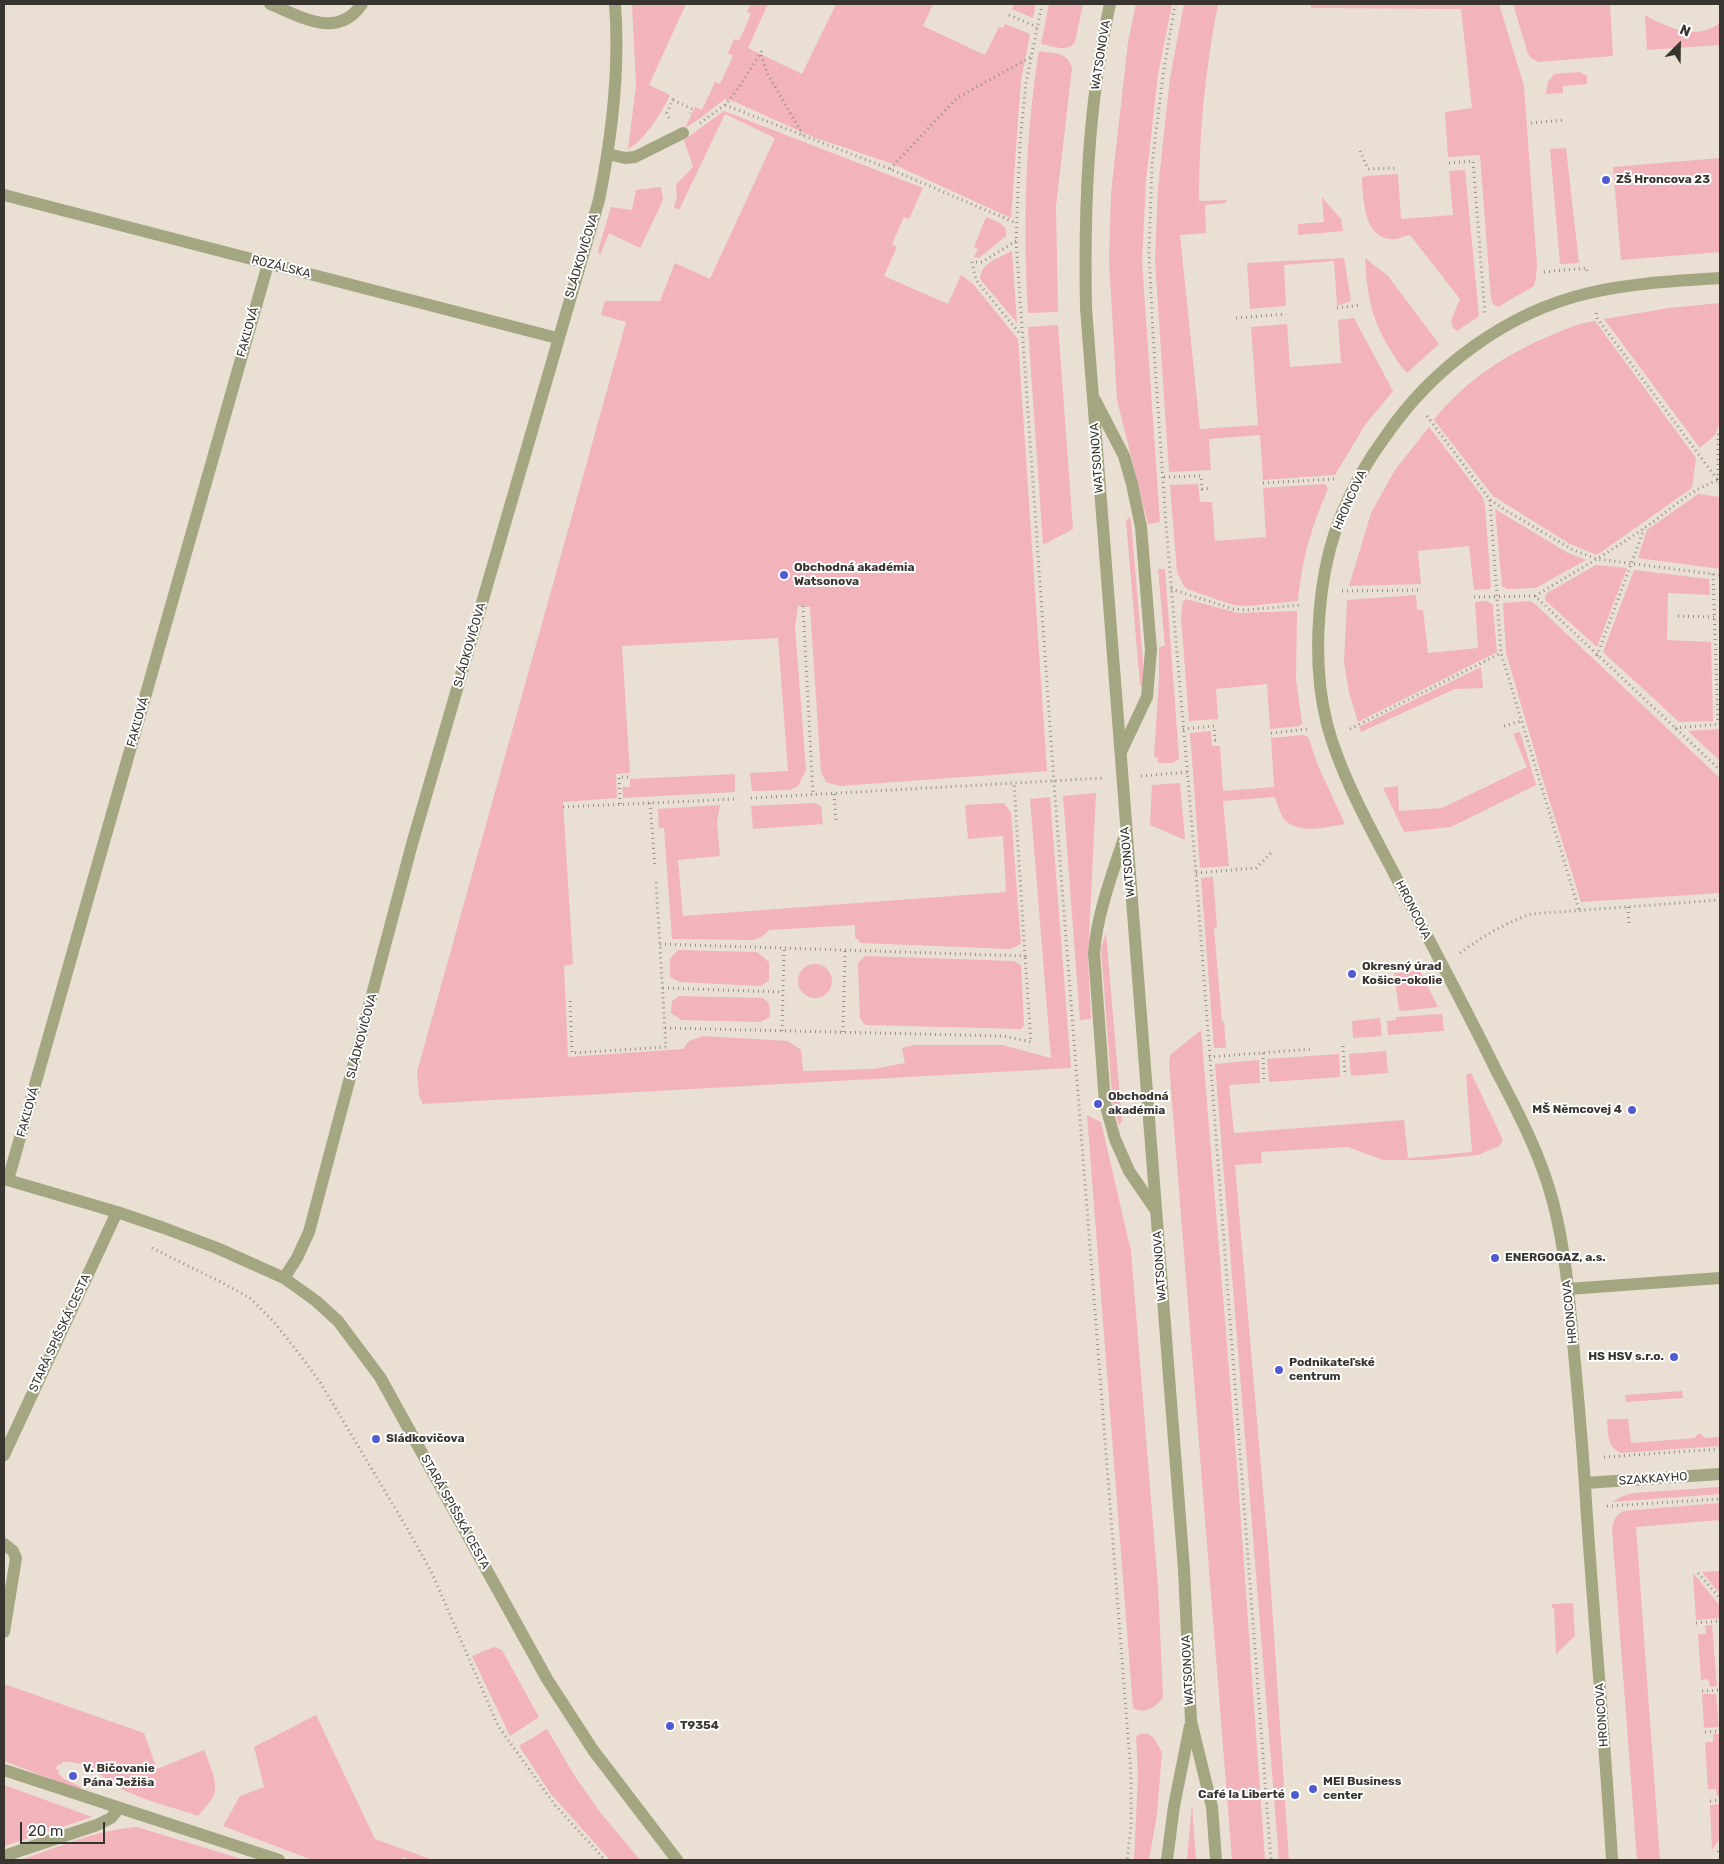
<!DOCTYPE html>
<html>
<head>
<meta charset="utf-8">
<style>
	body { margin:0 }
	#map { position:relative; width:1724px; height:1864px; overflow:hidden; background:#e9e0d3; font-family:Rubik,sans-serif }
	canvas { display:block }
	.frame { position:absolute; inset:0; border:5px solid #38342f; pointer-events:none }
	.north { position:absolute; left:1654px; top:20px; width:50px; height:50px; -webkit-text-stroke:4px #fff; paint-order:stroke; rotate:23deg; font-size:14px; font-weight:700; line-height:20px; text-align:center; color:#38342f }
	.north::after { content:''; display:block; margin:auto; width:18px; height:22px; background:#38342f; clip-path:polygon(50% 0,100% 100%,50% 72%,0 100%) }
	.scale { position:absolute; left:20px; top:1822px; width:85px; height:22px; box-sizing:border-box; border:2px solid #38342f; border-top:0; padding-left:6px; font-size:15px; line-height:18px; white-space:nowrap; color:#38342f; -webkit-text-stroke:4px #fff; paint-order:stroke }
</style>
</head>
<body>
<div id="map">
<canvas width="1724" height="1864"></canvas>
<div class="frame"></div>
<div class="north">N</div>
<div class="scale">20 m</div>
</div>
<script>
const ctx = document.querySelector('canvas').getContext('2d');
ctx.lineJoin = 'round';
function paint(path, color) { ctx.fillStyle = color; ctx.fill(path, 'evenodd'); }
function stroke(path, color, width, dash) { ctx.strokeStyle = color; ctx.lineWidth = width; ctx.lineCap = dash ? 'butt' : 'round'; ctx.setLineDash(dash || []); ctx.stroke(path); }
function drawText(font, color, halo, rows, align = 'center') {
  ctx.font = font + ' Rubik,sans-serif'; ctx.lineWidth = 4; ctx.setLineDash([]); ctx.textBaseline = 'middle'; ctx.strokeStyle = halo; ctx.fillStyle = color; for (const [text, x, y, turn = 0] of rows) {
    ctx.save(); ctx.translate(x, y); ctx.rotate((+turn || 0) * Math.PI / 180); ctx.textAlign = isNaN(turn) ? turn : align; if (halo) ctx.strokeText(text, 0, 0); ctx.fillText(text, 0, 0); ctx.restore();
  }
}
paint(new Path2D(`
	M632,4H686L649,85L670,95C663,111 644,141 628,149L636,86Z
	M751,4H768L748,48L802,74L836,4H933L923,26L985,55L999,27L1003,28L1005,24L1030,34L1021,80L1011,218L893,164L813,137L733,101L725,99L699,119L685,128L695,107L702,110L715,82L720,84L733,56L728,53L734,39L739,41L751,14L747,12Z
	M1014,4H1036L1033,18L1012,9Z
	M1049,4H1083L1075,42C1068,53 1053,46 1041,44Z
	M1136,4H1172L1158,75L1146,181L1142,261L1160,522L1148,524L1117,400L1109,260L1111,193L1128,42Z
	M1184,4H1218C1205,70 1199,134 1199,201L1226,200V203L1205,205L1206,233L1180,235L1200,429L1258,425L1251,327L1287,324L1290,367L1341,363L1338,320L1354,318L1393,391L1365,425L1335,475L1263,480L1260,435L1209,439L1211,470L1169,472L1155,260L1158,188L1170,78Z
	M1311,4H1499L1524,86L1537,266L1536,277L1534,286L1498,307L1493,304L1491,299L1480,155L1448,157L1445,112L1472,108L1461,9L1311,8Z
	M1513,4H1610L1613,56L1539,62L1532,59L1528,54Z
	M1645,15C1668,28 1696,41 1720,23V45L1647,50Z
	M1039,51C1055,54 1067,51 1072,68L1056,206L1058,312L1028,313C1023,226 1025,137 1039,51Z
	M1579,72L1587,76V84L1563,86V93L1546,94L1548,82L1554,74Z
	M724,111L923,188L909,219L904,217L892,244L897,247L884,276L948,304L961,275L973,284L1018,339L1047,771L840,786L826,782L821,772L810,607L798,606L795,627L806,770L798,786L790,790L752,791L750,773L788,771L778,638L622,646L630,773L616,774L617,798L563,802L573,964L564,966L568,1057L683,1049L689,1041L703,1036L788,1041L801,1050L803,1071L873,1069L905,1063L902,1048L914,1045H1002L1051,1058L1030,799L1050,797L1071,1068L423,1104L419,1096L417,1072L626,322L601,315L605,301H660L675,263L710,279L775,138L725,114L679,210L674,207L677,196L676,185L693,167L684,140Z
	M1566,148L1579,263L1560,264L1550,149Z
	M1720,158V252L1621,260L1613,167Z
	M1465,170L1479,316L1457,331L1453,328L1451,320L1460,299L1410,235C1404,236 1397,240 1391,239C1364,237 1364,202 1362,183V178L1365,176L1398,174L1401,219L1453,215L1449,171Z
	M661,187L663,198L660,207L640,248L609,233L600,255L598,251L611,207L632,210L636,190Z
	M1322,197L1341,219L1343,231L1298,235V224L1324,222Z
	M986,217C995,221 1009,224 1006,236L979,258L974,257L978,249L974,247Z
	M1012,251V252L1017,323L980,279C981,262 999,258 1012,251Z
	M1344,258L1351,301L1337,306L1334,261L1284,265L1286,306L1250,309L1247,263Z
	M1365,258L1388,276L1439,344L1407,373C1400,366 1396,359 1391,351C1371,319 1367,294 1365,258Z
	M1720,303V422L1715,435L1700,448L1604,319L1669,308Z
	M1595,321L1696,458L1692,488L1597,555L1570,544L1493,496L1434,420C1465,380 1508,353 1554,334C1568,328 1580,323 1595,321Z
	M1058,325L1073,529L1043,545L1028,327Z
	M1429,427L1482,496L1485,505L1491,587L1489,589L1474,590L1469,546L1418,551L1421,584L1349,586L1371,513L1395,470Z
	M1198,484L1200,502H1212L1215,541L1266,537L1263,488L1325,484L1328,489C1311,528 1302,559 1298,601L1248,606L1233,605L1187,589L1184,586L1177,572L1170,485Z
	M1698,494L1720,497V569L1638,558L1647,530Z
	M1495,509L1568,553L1586,560L1536,588L1507,589L1502,586Z
	M1129,517L1131,521L1144,673L1142,687L1140,685L1126,521Z
	M1596,565L1627,568L1597,647L1546,601L1545,598L1547,593Z
	M1158,569H1165L1179,757L1178,760L1172,763H1158V758L1154,757L1159,679V647L1165,646Z
	M1634,570L1709,579L1710,595L1668,593L1667,640L1711,642L1713,721L1679,722L1603,652Z
	M1416,595L1417,610H1423L1428,653L1478,648L1475,602L1487,601L1493,605V609L1497,652L1358,722L1349,693L1344,662L1347,600Z
	M1186,599L1238,613L1297,611L1296,680L1302,723L1299,726L1270,729L1267,684L1216,689L1218,719L1189,721L1181,617L1183,601Z
	M1530,601L1535,604L1720,778V893L1581,902L1543,780L1506,653L1503,603Z
	M1481,667L1483,688L1455,689L1361,732L1359,727Z
	M1720,729V761L1688,731Z
	M1211,731L1212,746H1220L1223,791L1274,787L1271,738L1303,735L1308,737L1319,768L1345,824C1327,827 1303,834 1287,822C1280,816 1278,805 1275,797L1223,801L1229,866L1200,868L1190,733Z
	M1520,732L1536,785L1451,827L1404,832L1383,788L1398,786L1399,811L1442,808L1527,767L1513,734Z
	M735,774V792L623,798L622,787H630V779Z
	M1180,783L1185,840L1150,825L1152,785Z
	M1096,793L1088,957L1091,1019L1080,1020L1063,796Z
	M814,803L821,806L823,824L753,829L751,806Z
	M1004,803L1011,813L1021,944L1010,949L861,943L855,937V925L769,930L763,936L754,940L672,939L664,828H659L658,809L720,805L717,822L720,856L678,860L683,916L1006,892L1003,836L968,839L965,805Z
	M1213,877L1217,927L1214,928L1222,1021H1224L1226,1048H1214L1201,878Z
	M1106,933L1122,1121L1119,1125L1113,1108L1101,948Z
	M678,950L757,952L769,962V981L760,986L680,982L670,977V959Z
	M865,956L1014,961L1021,965L1024,1025L1021,1029L865,1025L860,1018L858,963Z
	M798 981a17 17 0 1 1 34 0a17 17 0 1 1-34 0Z
	M1420,971L1438,1007L1402,1011L1399,1010L1394,973Z
	M679,996L763,998L769,1003L770,1017L760,1022L681,1020L671,1013L672,1001Z
	M1442,1014L1444,1031L1388,1035L1387,1021L1396,1020V1017Z
	M1380,1018L1382,1036L1353,1038L1352,1021Z
	M1201,1030L1237,1467L1265,1860H1232L1169,1064L1170,1055Z
	M1386,1051L1388,1073L1351,1076L1349,1054Z
	M1339,1054L1340,1077L1269,1082L1267,1059Z
	M1259,1060L1260,1083L1229,1085L1234,1133L1404,1120L1408,1158L1472,1152L1466,1075L1471,1073L1503,1140L1499,1146L1478,1155L1430,1160H1383L1348,1147L1261,1152L1262,1163L1235,1165L1269,1560L1289,1860H1279L1215,1064Z
	M1087,1115L1101,1122L1131,1251L1158,1586L1163,1697C1157,1707 1144,1715 1133,1708Z
	M1682,1391L1683,1398L1626,1402L1625,1395Z
	M1607,1419H1628L1631,1443L1695,1438L1697,1435L1700,1433L1705,1438L1720,1437V1446L1621,1453C1607,1447 1608,1433 1607,1419Z
	M1720,1487V1494L1612,1502L1623,1496L1633,1493Z
	M1720,1503V1520L1636,1527L1660,1860H1637L1612,1529C1613,1520 1616,1515 1624,1511Z
	M1720,1571V1594L1702,1572Z
	M1693,1573L1720,1606V1618L1696,1620Z
	M1573,1603L1575,1636L1556,1654L1554,1608H1552V1604Z
	M1712,1625L1717,1686L1710,1687L1708,1679L1701,1680L1698,1634H1706L1705,1626Z
	M494,1647L502,1650L539,1717L510,1736L472,1656Z
	M4,1684L144,1733L157,1769L204,1750C209,1764 220,1783 213,1797C209,1804 203,1810 198,1816C175,1808 150,1802 128,1792C106,1782 87,1759 62,1762L61,1765L58,1764L56,1769L59,1770L58,1773L64,1779L81,1787L80,1790L4,1761Z
	M1702,1694H1716L1719,1727L1704,1728Z
	M316,1715L375,1839L433,1860H412L402,1857L401,1860H312L223,1826L240,1796L264,1787L254,1747Z
	M547,1729L576,1778L600,1812L640,1860H610L551,1794L519,1746Z
	M1141,1734H1148L1154,1738L1162,1752L1157,1814L1149,1860H1134L1138,1777L1136,1736Z
	M1713,1734H1719L1720,1796H1717L1716,1789H1708L1705,1742H1713Z
	M4,1785L92,1817L4,1846Z
	M1192,1804L1196,1860H1187Z
	M1720,1804V1838L1712,1850L1710,1805Z
	M137,1827L245,1860H20C58,1847 97,1830 137,1827Z`), '#f2b3ba');
stroke(new Path2D(`
	M1042,4L1026,83L1020,142L1016,241L1055,797L1131,1775V1827L1127,1860
	M1175,4L1163,75L1152,165L1149,253L1153,334L1166,525L1196,873L1271,1860
	M1009,15L1037,27
	M761,55L767,73L803,135
	M673,100L692,109L690,113
	M725,105L890,169L1016,223
	M669,118L667,113L674,97
	M700,123L725,105L740,86L763,49
	M1531,123L1564,120
	M1360,151L1368,169L1398,168
	M1449,163L1473,161L1485,315
	M890,169L957,98L1031,57
	M1016,241L982,262H972L976,280L1021,335
	M1544,272L1587,268V273
	M1337,308L1360,305
	M1596,313L1597,318L1720,483
	M1236,318L1286,314
	M1427,416L1490,500L1501,653L1579,910
	M1164,477L1201,476L1202,489L1212,488
	M1718,480V436L1720,431
	M1263,483L1335,479
	M1490,500L1507,511L1573,550L1597,559L1720,575
	M1713,574L1718,724
	M1171,589L1233,609L1246,610L1300,605
	M1342,591L1422,590
	M1535,596C1571,574 1608,553 1643,529C1668,512 1691,488 1720,480
	M1474,597L1535,596L1720,770
	M803,606L813,795
	M1678,616L1714,617
	M1597,656L1644,529
	M1504,726L1521,721
	M1675,728L1720,724
	M1183,729L1214,726L1215,740H1219
	M1350,729L1501,653
	M1271,733L1307,729
	M1141,776L1187,772
	M834,794L836,823
	M751,798L1103,778
	M650,803L655,867
	M620,804L619,777H630
	M563,807L736,799
	M1196,873L1256,868L1272,852
	M1628,907L1629,924
	M660,944L1025,956L1014,783
	M1460,953C1482,937 1505,923 1531,914L1720,900
	M663,988L782,992
	M570,1001L572,1053L666,1047L656,881
	M665,1028L1003,1036L1031,1042L1025,956
	M782,1031L784,948
	M843,1032L845,951
	M1343,1046L1345,1076
	M1263,1053L1264,1082
	M1209,1057L1312,1049
	M152,1248L221,1282L250,1298L273,1321L294,1347L320,1382L408,1530L432,1573L498,1726L555,1805L605,1860
	M1604,1457L1720,1449
	M1607,1506L1720,1499
	M1698,1573L1720,1598
	M1696,1623L1720,1621
	M1702,1691L1720,1690
	M1705,1732L1720,1731
	M1710,1801L1720,1800
	M1718,1852L1720,1848`), '#969086', 3, [1, 4]);
stroke(new Path2D(`
	M270,4C302,17 337,40 362,4
	M1110,4C1088,104 1084,206 1086,308L1184,1569L1191,1721L1212,1807L1216,1860
	M608,154L625,158L635,157L683,133
	M4,195L557,338
	M1095,400L1124,456L1132,484L1141,527L1151,650L1147,697L1121,752
	M1124,838C1112,875 1097,914 1094,953L1105,1103L1115,1139L1129,1171L1155,1209
	M4,1179L117,1212L164,1228L217,1248L284,1278L316,1301L338,1321L380,1377L547,1679L593,1750L677,1860
	M8,1180L268,264
	M284,1278L297,1258L309,1232L412,844L599,200C612,136 620,70 615,4
	M1568,1289L1720,1278
	M4,1455L117,1212
	M1585,1483L1720,1474
	M4,1544L13,1551L16,1558L4,1632
	M4,1770L279,1860
	M4,1856L97,1825L111,1818L119,1808
	M1167,1860L1174,1806L1190,1726
	M1612,1860C1605,1741 1594,1622 1586,1502C1583,1449 1578,1395 1573,1342C1569,1295 1565,1248 1553,1202C1541,1156 1519,1114 1497,1072C1465,1007 1431,943 1397,879C1372,831 1341,777 1327,724C1311,661 1317,571 1343,511C1354,484 1368,460 1385,437C1432,368 1507,312 1589,293C1631,283 1677,281 1720,278`), '#a4a581', 12);
for (const [x, y, r, color] of [
	[1606,180,5,"#515bd1"],
	[784,575,5,"#515bd1"],
	[1352,974,5,"#515bd1"],
	[1098,1104,5,"#515bd1"],
	[1632,1110,5,"#515bd1"],
	[1495,1258,5,"#515bd1"],
	[1674,1357,5,"#515bd1"],
	[1279,1370,5,"#515bd1"],
	[376,1439,5,"#515bd1"],
	[670,1726,5,"#515bd1"],
	[73,1776,5,"#515bd1"],
	[1313,1789,5,"#515bd1"],
	[1295,1795,5,"#515bd1"]
]) { const dot = new Path2D(); dot.arc(x, y, r, 0, 2 * Math.PI); ctx.fillStyle = color; ctx.fill(dot); stroke(dot, '#fff', 2); }
drawText('12px', '#38342f', '#fff', [
	["WATSONOVA",1101,55,-81],
	["SLÁDKOVIČOVA",582,256,-73],
	["ROZÁLSKA",281,267,14],
	["FAKĽOVÁ",248,332,-74],
	["WATSONOVA",1097,458,-94],
	["HRONCOVA",1350,500,-66],
	["SLÁDKOVIČOVA",470,645,-74],
	["FAKĽOVÁ",138,722,-74],
	["WATSONOVA",1128,862,-95],
	["HRONCOVA",1413,910,63],
	["SLÁDKOVIČOVA",362,1036,-75],
	["FAKĽOVÁ",28,1112,-74],
	["WATSONOVA",1160,1266,-94],
	["HRONCOVA",1570,1312,-96],
	["STARÁ SPIŠSKÁ CESTA",60,1333,-65],
	["SZAKKAYHO",1653,1479,-4],
	["STARÁ SPIŠSKÁ CESTA",455,1512,61],
	["WATSONOVA",1188,1670,-93],
	["HRONCOVA",1602,1715,-94]
]);
drawText('bold 12px', '#38342f', '#fff', [
	["ZŠ Hroncova 23",1616,180],
	["Obchodná akadémia",794,568],
	["Watsonova",794,582],
	["Okresný úrad",1362,967],
	["Košice-okolie",1362,981],
	["Obchodná",1108,1097],
	["akadémia",1108,1111],
	["MŠ Němcovej 4",1622,1110,"right"],
	["ENERGOGAZ, a.s.",1505,1258],
	["HS HSV s.r.o.",1664,1357,"right"],
	["Podnikateľské",1289,1363],
	["centrum",1289,1377],
	["Sládkovičova",386,1439],
	["T9354",680,1726],
	["V. Bičovanie",83,1769],
	["Pána Ježiša",83,1783],
	["MEI Business",1323,1782],
	["center",1323,1796],
	["Café la Liberté",1285,1795,"right"]
], 'left');
</script>
</body>
</html>
